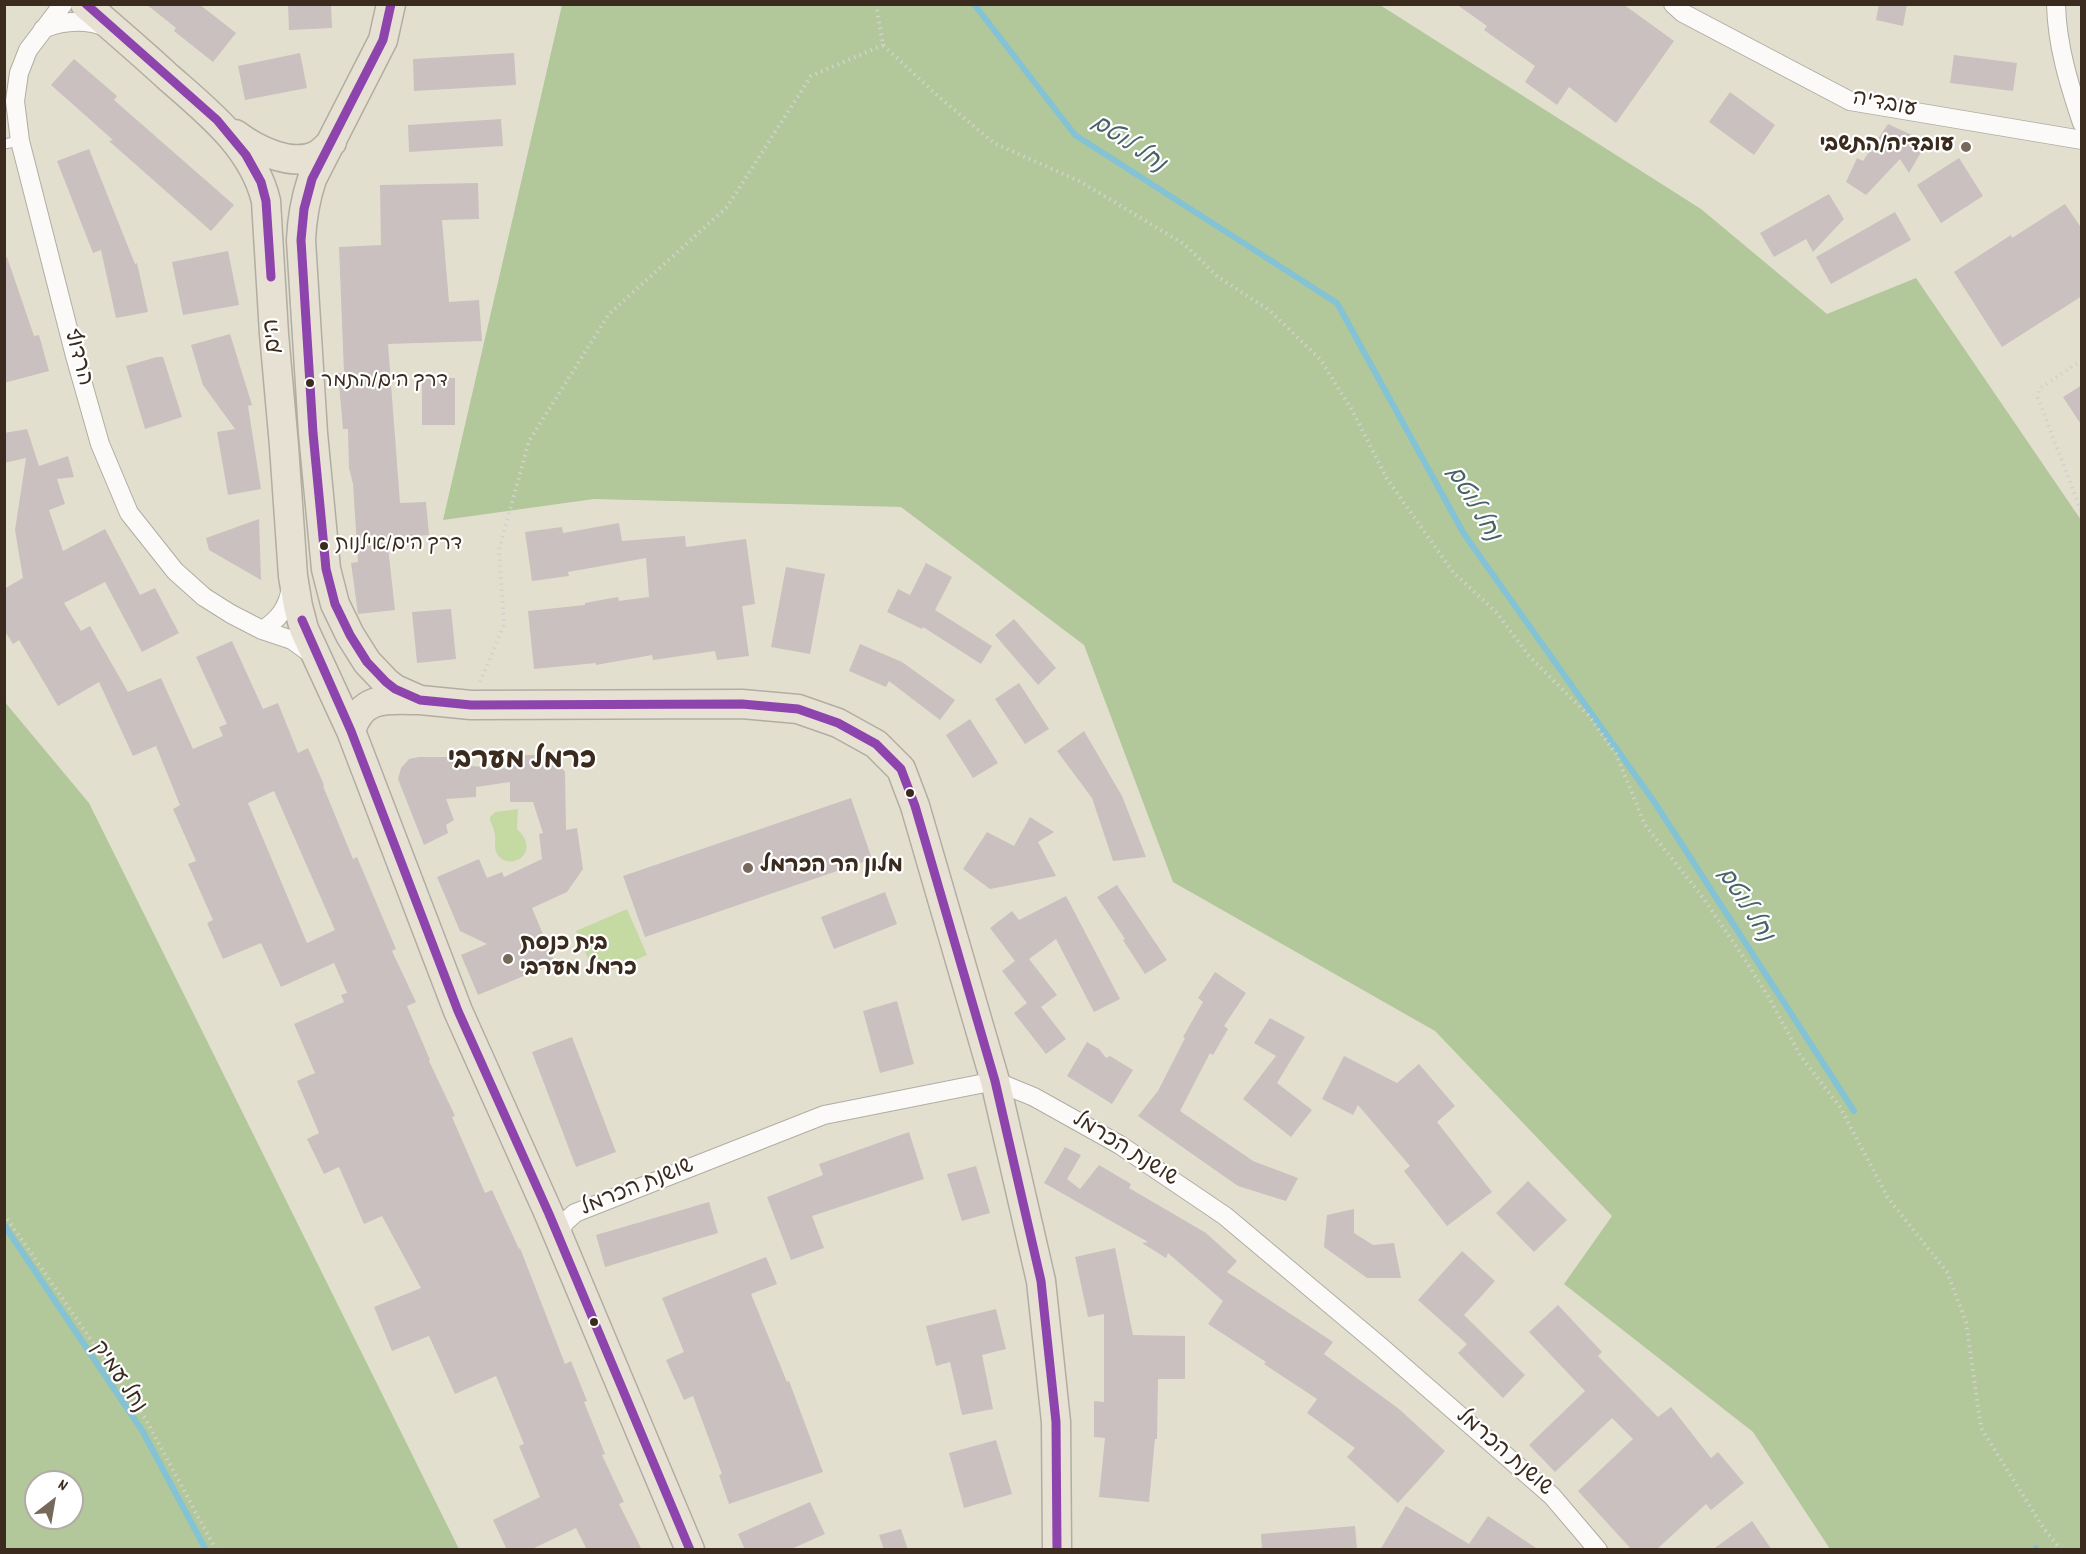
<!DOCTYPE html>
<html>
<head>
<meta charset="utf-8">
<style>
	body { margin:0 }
	#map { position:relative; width:2086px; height:1554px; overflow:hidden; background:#e3dfcf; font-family:Dekko,sans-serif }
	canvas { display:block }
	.frame { position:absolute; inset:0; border:6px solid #3b2a1e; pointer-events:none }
	.north { position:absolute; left:24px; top:1470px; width:60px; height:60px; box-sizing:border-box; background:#fff; border:2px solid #b1aaa5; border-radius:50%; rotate:31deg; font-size:16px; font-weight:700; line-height:24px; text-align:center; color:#3b2a1e }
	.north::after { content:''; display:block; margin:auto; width:21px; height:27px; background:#76695c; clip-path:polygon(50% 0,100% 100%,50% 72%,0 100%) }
</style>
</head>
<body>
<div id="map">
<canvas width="2086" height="1554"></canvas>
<div class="frame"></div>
<div class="north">N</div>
</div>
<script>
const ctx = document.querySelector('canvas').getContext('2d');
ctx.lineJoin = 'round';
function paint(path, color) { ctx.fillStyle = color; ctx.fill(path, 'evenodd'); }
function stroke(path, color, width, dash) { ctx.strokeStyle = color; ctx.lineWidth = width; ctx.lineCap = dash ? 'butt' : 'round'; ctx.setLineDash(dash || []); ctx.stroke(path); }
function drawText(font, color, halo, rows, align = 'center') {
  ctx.font = font + ' Dekko,"Playpen Sans Hebrew",sans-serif'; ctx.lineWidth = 4.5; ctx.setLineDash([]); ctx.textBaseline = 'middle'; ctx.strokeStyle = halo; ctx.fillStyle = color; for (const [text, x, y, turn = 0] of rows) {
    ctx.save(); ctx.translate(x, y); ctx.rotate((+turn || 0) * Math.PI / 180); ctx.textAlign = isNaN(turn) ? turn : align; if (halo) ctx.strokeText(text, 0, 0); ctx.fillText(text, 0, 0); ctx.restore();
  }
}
paint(new Path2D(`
	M518,809L517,829C543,853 509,873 497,854C493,847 497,838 494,831C493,825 490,823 490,817L495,812Z
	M627,909L647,955L596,977L576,931Z`), '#c5d9a3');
paint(new Path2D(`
	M562,5H1380L1701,209L1827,314L1916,278L2081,520V1549H1830L1753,1432L1564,1284L1612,1216L1435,1031L1173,882L1084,645L901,507L594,499L443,520Z
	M4,701L89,803L459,1549H5ZM36,1482H72V1518H36Z`), '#b2c89a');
stroke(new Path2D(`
	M974,4L1075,135L1337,303L1464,534L1655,803L1854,1111
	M4,1225L143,1432L206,1550
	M2036,1548V1550`), '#84c2d6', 6);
paint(new Path2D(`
	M146,4H199L236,33L213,62L174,31L176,28Z
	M288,4H331L332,28L289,30Z
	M1456,4H1623L1674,41L1616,123L1569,87L1557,105L1525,82L1535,66L1484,30L1487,26Z
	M1879,4H1907L1903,26L1876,20Z
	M300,53L307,88L245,100L238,66Z
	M514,53L516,85L414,91L413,59Z
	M1954,55L2017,63L2013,91L1950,83Z
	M74,59L117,96L114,100L234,205L211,231L109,141L113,140L51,85Z
	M1730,92L1775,125L1754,155L1709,122Z
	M501,119L503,146L409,152L408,125Z
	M1888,124L1927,142L1909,173L1900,159L1866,195L1846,182L1857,158L1863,161Z
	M89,149L135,264L137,263L148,312L116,318L101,250L93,253L57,161Z
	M1959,158L1983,196L1941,223L1917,185Z
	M478,183L479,219L442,220L449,302L479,300L482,341L388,344L400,503L426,502L429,535L387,538L395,610L358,614L351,563L358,562L353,484L349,468L348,429H343L338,373H344L339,247L381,245L380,185Z
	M1829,194L1844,219L1813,252L1806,239L1774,257L1760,233Z
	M2065,204L2082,229V296L2002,347L1954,272L2011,235L2012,238Z
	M1895,212L1911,240L1831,284L1816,257Z
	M228,251L239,305L183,315L172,262Z
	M4,257H7L34,336L39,335L49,371L4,383Z
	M230,334L252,405L248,406L261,489L228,495L217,432L235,429L203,385L191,345Z
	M157,357H163L182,417L145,429L126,366Z
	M422,378H455V425H422Z
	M2082,385V426L2063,397Z
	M27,429L39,466L68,456L74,477L57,479L65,504L49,510L63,551L105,529L140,595L155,588L179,633L142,652L105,582L64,603L81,631L90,626L128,692L161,678L193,749L223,736L219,727L227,724L196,657L232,641L263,709L278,703L298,753L308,748L324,785L323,786L353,859L357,857L396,949L392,951L416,1002L407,1006L430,1060L429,1061L455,1116L452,1117L485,1193L492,1190L519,1249L520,1248L565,1364L571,1361L587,1401L584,1402L605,1454L602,1455L624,1502L619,1504L642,1550H587L576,1528L530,1550H507L493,1520L540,1497L519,1446L524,1444L496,1376L455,1394L429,1336L392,1351L374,1307L421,1288L382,1216L364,1224L339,1167L324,1174L307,1139L319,1133L297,1081L315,1073L294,1024L344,1002L341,995L347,993L334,963L281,987L261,943L223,959L207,923L213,920L188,864L196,861L173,809L180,805L156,746L133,756L99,682L58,706L19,640L13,644L4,630V589L23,578L15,530L26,458L4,463V433ZM274,791L335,930L307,943L248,803Z
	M259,519L261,580L209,550L206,538Z
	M619,523L622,541L685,536L686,547L746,539L755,604L742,606L749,656L717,660L715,651L653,660L652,655L596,665V663L534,669L528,611L585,605V603L618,597L619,601L649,597L646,558L568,572L569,576L532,581L525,532L562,527L563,533Z
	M926,563L952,577L935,610L992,646L981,664L923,627L922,629L887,612L898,589L910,595Z
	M786,567L825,574L810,654L771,647Z
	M451,609L456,659L417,663L412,612Z
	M1014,619L1056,668L1038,685L995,635Z
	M860,644L902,662L955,700L940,720L889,681L886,687L849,671Z
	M1019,683L1049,729L1025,744L995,699Z
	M970,719L998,763L973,778L946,735Z
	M1084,731L1122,796L1146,857L1113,861L1092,798L1057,751Z
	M510,755H545L553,758L565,772L566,830L577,828L583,869L567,892L532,908L555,963L478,995L461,955L487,944L460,931L437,877L479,859L487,878L502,872L504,877L542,859L539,834L543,833L533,802H510V782L476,787V797L446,799L454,820L446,825L448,833L424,845L398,779L401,768L409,759L419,757H458V765L510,769Z
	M851,798L872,859L645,937L623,876Z
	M1030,817L1054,832L1038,842L1056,876L990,889L963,869L987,832L1014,846Z
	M1117,885L1167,960L1145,974L1123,940L1125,939L1097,897Z
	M885,892L897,924L834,949L821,917Z
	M1066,896L1120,999L1094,1012L1056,939L1029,959L1057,995L1041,1007L1066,1039L1046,1054L1014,1013L1027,1003L1002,971L1015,961L990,928L1012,911L1019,920Z
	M1215,972L1246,993L1224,1026L1228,1029L1213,1055L1210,1053L1180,1111L1253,1161L1298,1178L1286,1201L1238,1186L1138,1116L1158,1091L1185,1038L1183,1037L1203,1002L1198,998Z
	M897,1001L914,1064L880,1073L863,1011Z
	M1270,1018L1305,1037L1277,1083L1312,1110L1291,1137L1243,1099L1276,1056L1254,1043Z
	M572,1037L616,1152L576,1167L532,1052Z
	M1087,1042L1099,1049L1106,1058L1110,1056L1133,1070L1112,1104L1067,1076Z
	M1344,1056L1397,1083L1419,1064L1455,1106L1437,1122L1492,1192L1447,1226L1404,1171L1410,1166L1358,1105L1353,1115L1322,1099Z
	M909,1132L924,1179L812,1216L824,1248L791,1260L767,1197L823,1175L819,1164Z
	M1065,1147L1081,1155L1067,1179L1080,1189L1099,1165L1131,1184L1129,1188L1206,1233L1237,1261L1227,1272L1333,1342L1324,1354L1399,1409L1445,1451L1398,1503L1347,1457L1355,1448L1307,1413L1317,1399L1264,1364L1266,1362L1208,1324L1223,1301L1168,1253L1166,1258L1142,1243L1148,1242L1044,1183Z
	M976,1166L990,1213L962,1221L947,1174Z
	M1528,1181L1567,1220L1534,1252L1496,1213Z
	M709,1202L718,1233L605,1267L596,1235Z
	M1354,1209V1233L1373,1245L1394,1243L1401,1278H1367L1324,1247L1327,1215Z
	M1115,1248L1133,1335L1185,1336V1379H1158L1157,1439H1155L1149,1502L1099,1497L1105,1438L1094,1437V1401L1104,1402V1314L1088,1317L1075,1257Z
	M1462,1251L1495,1281L1464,1315L1525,1375L1503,1398L1458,1353L1467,1344L1418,1300Z
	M766,1257L777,1284L751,1294L787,1382L789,1381L823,1472L729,1504L719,1475L722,1474L693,1396L684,1400L666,1360L684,1352L662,1298Z
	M1558,1305L1602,1352L1598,1356L1658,1417L1671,1407L1711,1458L1718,1452L1744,1483L1711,1510L1706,1504L1656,1550H1632L1578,1491L1633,1439L1612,1418L1555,1472L1529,1445L1585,1391L1529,1332Z
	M996,1309L1006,1349L982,1355L993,1409L962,1415L950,1362L936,1366L926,1326Z
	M996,1440L1012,1494L964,1508L949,1453Z
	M810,1502L825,1534L789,1550H745L738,1534Z
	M1406,1506L1469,1544L1488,1516L1539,1550H1380Z
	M1752,1521L1772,1550H1712Z
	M1355,1526L1357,1550H1262L1261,1534Z
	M901,1529L908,1550H884L879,1535Z`), '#c9c0bf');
const service = new Path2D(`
	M4,144L20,141`);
const minor = new Path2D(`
	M63,4L28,50L19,73L15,101L20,141L75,356L100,444L129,513L175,571L204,597L231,614L262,630L292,640L314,656
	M1673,4L1683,13L1850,101L2082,140
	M2056,4C2057,46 2069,84 2082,123
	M43,29C65,20 86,19 108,28
	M262,630C279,620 288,607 291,587
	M559,1239L564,1223L575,1213L824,1115L995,1081L1034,1097L1120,1145L1225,1216L1381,1347L1552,1496L1598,1550`);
const primary = new Path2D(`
	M85,4C113,28 141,52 168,77C208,112 253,147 266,201L274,334L284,446L293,576L298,606L304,629L351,731L458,1011L549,1214L690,1550
	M391,4L383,40L312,179C305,200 302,218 301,240L313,433L326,569L335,604L350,635L367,662L386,682L395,689L420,700L471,705L742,704L798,709L838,723L876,744L901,769L915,806L995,1081L1041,1281L1056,1422L1057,1550
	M235,134C255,149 291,168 317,155C322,152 327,147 332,142
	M351,731C361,697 385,699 415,700`);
stroke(service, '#b1ada2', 11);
stroke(minor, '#b1ada2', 20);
stroke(primary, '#b1ada2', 31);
stroke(new Path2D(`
	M876,4L883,45L939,97L994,143L1081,182L1184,244L1218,277L1269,310L1320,359L1352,410L1387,479L1453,572L1497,613L1529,656L1588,715L1616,754L1645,825L1701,895L1742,955L1768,996L1800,1055L1840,1107L1888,1198L1947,1272L1966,1322L1981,1428L2044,1529L2061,1550
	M2082,360L2039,389L2038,398L2082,513
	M480,682L504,625L499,550L529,441L609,314L727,207L811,76L883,45
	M4,1214L145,1418L216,1550`), '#d3d1cc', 4, [1.5, 4.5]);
stroke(service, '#fbfaf8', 9);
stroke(minor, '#fbfaf8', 18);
stroke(primary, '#e6e1d3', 28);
stroke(new Path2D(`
	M86,4L217,120L246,155L261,182L266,201L271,277
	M391,4L383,40L312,179L304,209L301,240L313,433L326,569L335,604L350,635L367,662L386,682L395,689L420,700L471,705L742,704L798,709L838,723L876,744L901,769L915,806L995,1081L1041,1281L1056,1422L1057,1550
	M302,620L351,731L458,1011L549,1214L690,1550`), '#8e44ad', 9);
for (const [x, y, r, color] of [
	[1966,147,6,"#76695c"],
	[310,383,5,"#3b2a1e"],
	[324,546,5,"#3b2a1e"],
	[910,793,5,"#3b2a1e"],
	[748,868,6,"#76695c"],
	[508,959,6,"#76695c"],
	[594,1322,5,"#3b2a1e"]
]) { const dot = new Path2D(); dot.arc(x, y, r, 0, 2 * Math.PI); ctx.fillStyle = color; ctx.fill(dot); stroke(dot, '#fff', 2); }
drawText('20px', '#3b2a1e', '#fff', [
	["דרך הים/התמר",321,383],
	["דרך הים/אילנות",335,546]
], 'left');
drawText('22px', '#3b2a1e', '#fff', [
	["עובדיה",1884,106,11],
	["הים",275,336,-94],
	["הרדוף",76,358,75],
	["שושנת הכרמל",1124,1151,32],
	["שושנת הכרמל",638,1189,-22],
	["נחל עמיק",117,1378,56],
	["שושנת הכרמל",1503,1454,41]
]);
drawText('bold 22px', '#3b2a1e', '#fff', [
	["עובדיה/התשבי",1954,147,"right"],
	["מלון הר הכרמל",760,868],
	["בית כנסת",520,946],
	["כרמל מערבי",520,971]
], 'left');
drawText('italic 24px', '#486269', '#fff', [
	["נחל לוטם",1127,146,34],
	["נחל לוטם",1471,505,59],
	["נחל לוטם",1743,906,57]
]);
drawText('bold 28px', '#3b2a1e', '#fff', [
	["כרמל מערבי",522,763]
]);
</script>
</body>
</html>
